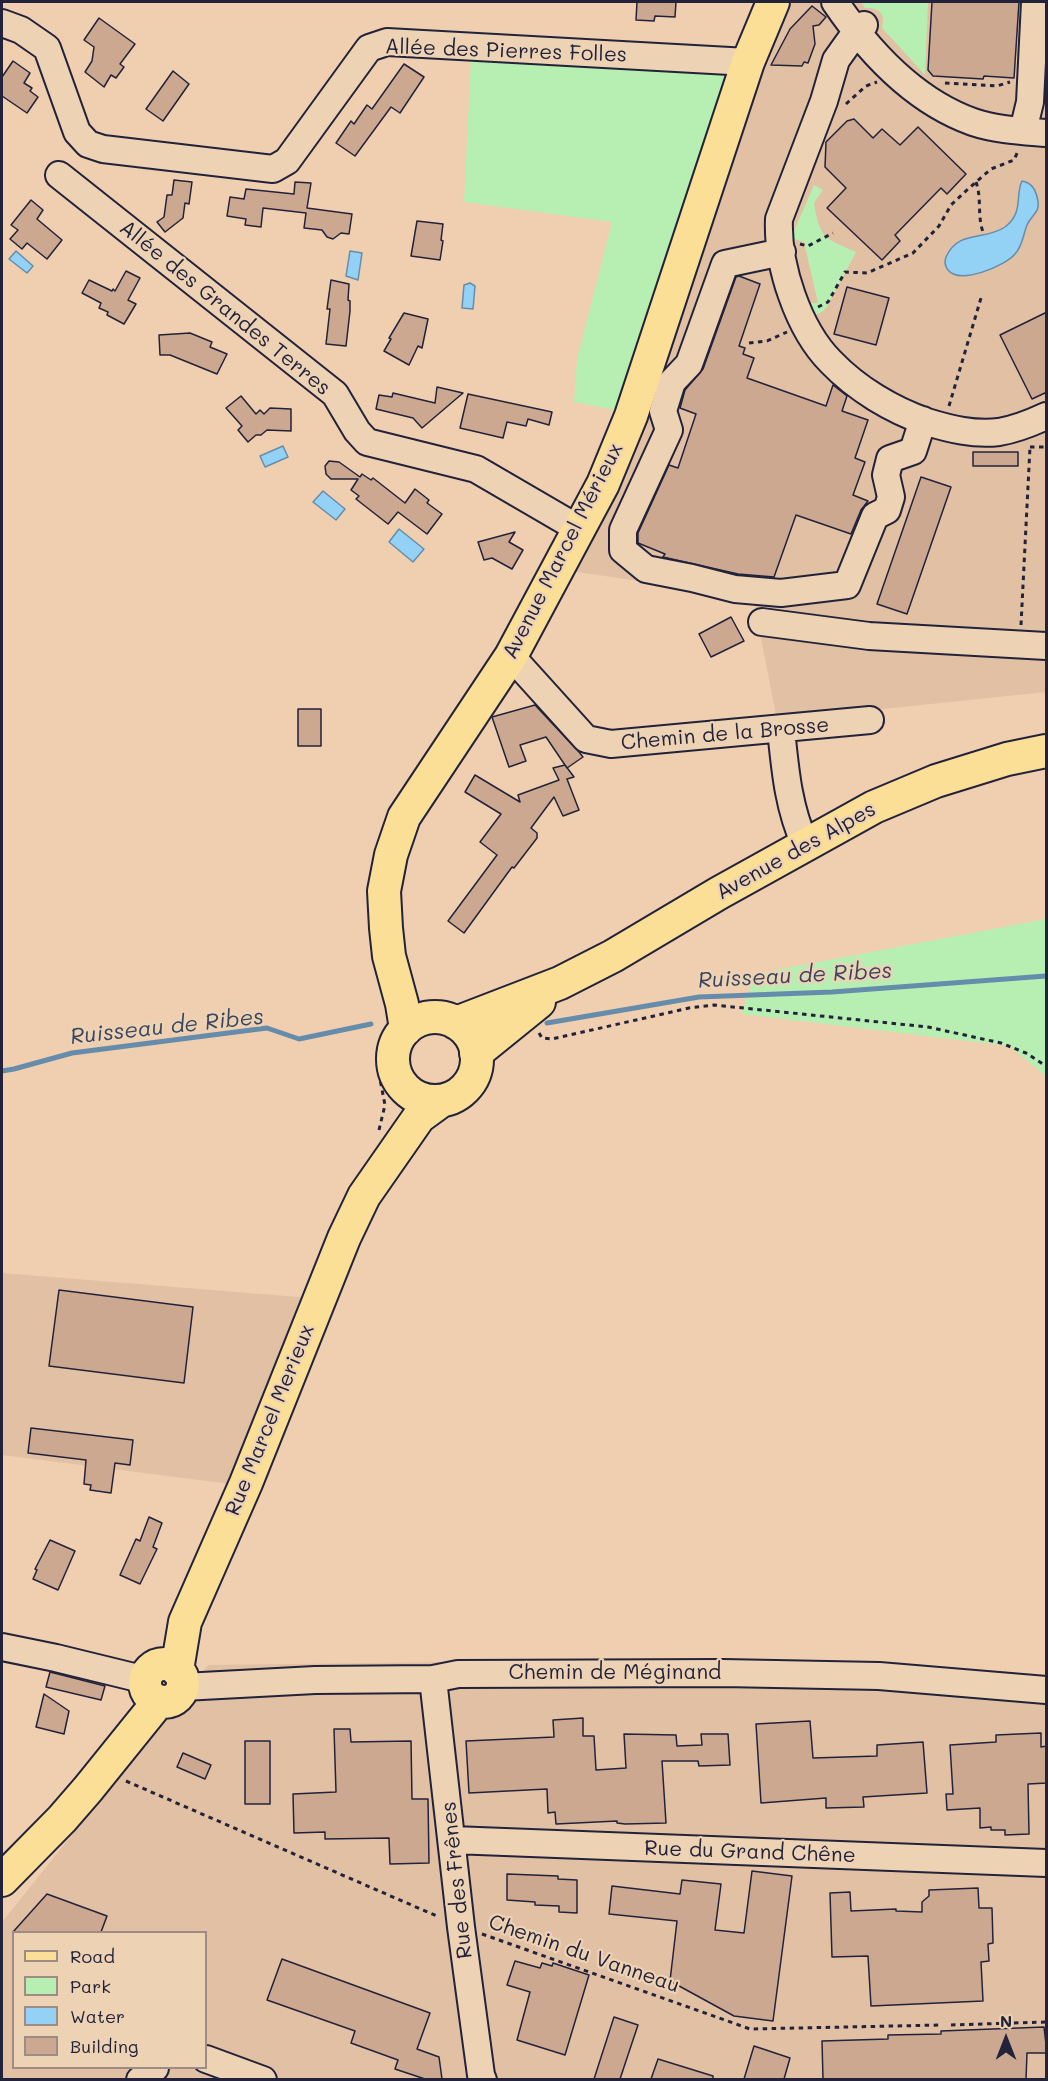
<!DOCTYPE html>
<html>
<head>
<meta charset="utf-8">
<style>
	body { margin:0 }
	#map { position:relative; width:1048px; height:2081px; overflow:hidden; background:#f0cfb0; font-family:Mali,sans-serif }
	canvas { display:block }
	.frame { position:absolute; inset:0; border:3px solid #22223b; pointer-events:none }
	.legend { position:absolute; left:12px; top:1931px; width:195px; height:138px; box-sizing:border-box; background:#edd2b4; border:2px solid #9c8c84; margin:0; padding:8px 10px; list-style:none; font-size:18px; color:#22223b }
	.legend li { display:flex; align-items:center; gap:12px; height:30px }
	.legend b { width:30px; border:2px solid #9c8c84 }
	.north { position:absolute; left:976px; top:2009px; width:60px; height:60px; -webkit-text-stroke:4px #edd2b4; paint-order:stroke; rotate:0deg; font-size:16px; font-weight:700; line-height:24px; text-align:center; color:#22223b }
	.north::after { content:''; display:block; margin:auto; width:21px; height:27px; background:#22223b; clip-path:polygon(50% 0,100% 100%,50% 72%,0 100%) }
</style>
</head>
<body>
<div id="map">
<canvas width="1048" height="2081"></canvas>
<div class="frame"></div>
<ul class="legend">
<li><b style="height:8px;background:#fbdf96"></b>Road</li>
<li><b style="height:16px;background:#b7efb2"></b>Park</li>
<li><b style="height:16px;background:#94d2f5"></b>Water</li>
<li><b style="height:16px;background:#cca890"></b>Building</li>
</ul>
<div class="north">N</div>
</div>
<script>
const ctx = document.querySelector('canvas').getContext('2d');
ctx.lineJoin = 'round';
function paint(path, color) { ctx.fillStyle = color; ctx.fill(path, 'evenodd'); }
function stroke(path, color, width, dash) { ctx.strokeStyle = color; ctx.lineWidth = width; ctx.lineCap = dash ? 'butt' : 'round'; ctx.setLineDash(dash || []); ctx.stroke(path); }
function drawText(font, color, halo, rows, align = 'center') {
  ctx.font = font + ' Mali,sans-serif'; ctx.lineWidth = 4.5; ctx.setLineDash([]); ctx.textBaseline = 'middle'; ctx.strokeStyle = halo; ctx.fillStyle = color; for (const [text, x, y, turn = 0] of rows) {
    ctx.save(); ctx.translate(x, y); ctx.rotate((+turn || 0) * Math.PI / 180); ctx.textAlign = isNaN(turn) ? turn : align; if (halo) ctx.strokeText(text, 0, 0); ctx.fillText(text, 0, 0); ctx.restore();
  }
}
paint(new Path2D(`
	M789,2H817L827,5L833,2H1046V692L777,720L753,598L571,571L748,101L761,80Z
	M2,1273L311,1298L231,1484L2,1455Z
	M688,1659L883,1662L1046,1677V2079L2,2080V1922L208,1665ZM14,1932H206V2068H14Z`), '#e1c0a4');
paint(new Path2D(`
	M861,2H928L925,75L882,28C886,14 879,7 865,8Z
	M471,58L719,69L729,77L615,410L574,402L577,359L612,222L464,202Z
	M814,185L823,190L814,203C820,239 824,238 856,252L827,307L822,312L813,316L806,303H818L804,242L791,238Z
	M1046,919V1076L1009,1046L741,1014L755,974Z`), '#b7efb2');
const water = new Path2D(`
	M1022,181C1033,183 1036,191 1038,201C1040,213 1031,215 1027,225C1023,235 1023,245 1015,254C1005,266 960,285 948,270C945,266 944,262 946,257C959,229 985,241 1005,227C1024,213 1015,194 1022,181Z
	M16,251L33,266L27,273L9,259Z
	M350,251L362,253L358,280L346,276Z
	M470,283L475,286L473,309L462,308L464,285Z
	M283,446L288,457L265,467L260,456Z
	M323,491L345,509L336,520L313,502Z
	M399,529L424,549L413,562L389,542Z`);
paint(water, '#94d2f5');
stroke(water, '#668cab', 1.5);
stroke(new Path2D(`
	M547,1023L699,997L832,992L1046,976
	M2,1071L14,1069L72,1053L267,1028L299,1039L371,1024`), '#668cab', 5);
const building = new Path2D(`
	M637,2H676L675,17L655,16L654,21L636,20Z
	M932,2H1019L1014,78L984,76L983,79L933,76L928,70Z
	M812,6L826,17L819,25L813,26L815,44L808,63L804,62L802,66L771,65L790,29Z
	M99,18L135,44L120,64L124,67L116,78L111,75L104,87L85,72L92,61L94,47L84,40Z
	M13,61L30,73L24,83L32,88L30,91L38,97L27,113L2,96V77Z
	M404,64L424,77L400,113L391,107L355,156L336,143L351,121L354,124L367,105L372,109Z
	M173,71L189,84L163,121L146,109Z
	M854,119L873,138L882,129L900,145L918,127L966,174L947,194L941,188L895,235L900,241L882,260L827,208L846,188L825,167L826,142L847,121Z
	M174,180L192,182L189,204L185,203L183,218L165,232L157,222L164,217L167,195H172Z
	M295,182L311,183L307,208L352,214L349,234L341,233L333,239L327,237L322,230L304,228L306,213L263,208L261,227L245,225L246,219L227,216L230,197L244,199L246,189L294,194Z
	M31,200L43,210L37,219L62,240L47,259L27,243L22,249L10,239L18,230L11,225Z
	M417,221L443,224L441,240L443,241L440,260L411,256Z
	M126,271L140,278L128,300L136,304L124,324L107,315L108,312L99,308L101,303L82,293L89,280L112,291L113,289L115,291Z
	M739,276L760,284L739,346L745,348L743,354L754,358L747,378L826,406L833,385L847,396L842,411L868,420L855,458L865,462L853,495L868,501L861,510L851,534L796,515L774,577L738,574L663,557L665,554L638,543V533L669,465L678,468L696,414L680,408L685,390L703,369L736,277Z
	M331,280L349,284L348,300L350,301V311L346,346L326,344L330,309H327Z
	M847,287L889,298L876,345L834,334Z
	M1047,312V392L1032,399L1000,335Z
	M404,313L428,319L422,348L418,346L409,365L384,351L391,339L389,338Z
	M190,333L212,342L210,347L227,354L217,374L170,355H160L159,335Z
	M437,387L463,393L422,428L413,418L376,409L379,395L392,397L393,393L435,403Z
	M468,394L552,412L549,425L528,419L526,426L507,422L503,438L460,428Z
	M241,396L256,414L260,410L264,414L270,408L291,409V431L267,430L261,435H256L248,442L238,430L242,426L226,408Z
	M973,452H1018V466H973Z
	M329,461L339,462L360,477L362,474L371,480L373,478L405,503L415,489L429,500L427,503L442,514L427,534L398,512L388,524L356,499L359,496L351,490L358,479H331L326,474L325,466Z
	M921,477L951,487L907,614L877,604Z
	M515,532L509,542L523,550L512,569L492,558L484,560L478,542Z
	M731,617L744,641L711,657L699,634Z
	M535,705L579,752L583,757L567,768L546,737L520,745L526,761L509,767L492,717Z
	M298,709H321V746H298Z
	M565,765L574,777L567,779L579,810L563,816L554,797L531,828L537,833V838L514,868L512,867L464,933L448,921L497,855L480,842L501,814L465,792L475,775L520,802L518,795L559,780L553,768Z
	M59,1290L193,1307L184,1383L49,1366Z
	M31,1428L133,1440L130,1465L115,1463L111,1493L90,1490L91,1485L84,1484L86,1460L28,1453Z
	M149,1517L162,1523L153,1547L157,1549L140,1584L120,1575L136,1539L140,1541Z
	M50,1540L75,1551L58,1590L33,1579L37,1570L35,1569Z
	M50,1672L105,1686L101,1700L46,1687Z
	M44,1694L69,1711L64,1734L36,1727Z
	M583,1718V1736H594L596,1770L626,1768L624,1734L676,1735L677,1746L702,1745L701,1734H728L730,1765L699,1766L698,1761H662L666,1823L625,1824L617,1823V1821L556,1824L555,1812L548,1813L547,1789L469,1793L466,1741L554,1737L553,1720Z
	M810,1721L813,1758L877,1756V1745L923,1742L927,1793L863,1797L864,1807L826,1808V1798L761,1803L756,1724Z
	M334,1729H350L351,1742L411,1741L412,1799H428L429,1863L390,1864L389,1838L325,1839V1832L294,1833L293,1794L336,1792Z
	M1041,1733V1747L1047,1746V1783L1028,1784L1029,1834L1005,1835V1830H991V1827L980,1828V1808L947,1810L946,1794H953L950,1745L996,1742V1735Z
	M245,1741H270V1804H245Z
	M183,1753L211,1765L205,1779L177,1767Z
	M752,1871L792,1876L773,2021L734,2016L670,1981L677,1921L609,1914L612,1886L680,1894L682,1880L721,1884L715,1930L744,1933Z
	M507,1874L558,1876V1879L577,1880V1913L559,1912V1906L535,1905V1902L507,1900Z
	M978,1888L979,1908H992L993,1943L988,1944L989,1961L981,1962L983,2001L871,2006L868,1956L832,1957L830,1893L850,1892L851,1911L896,1909V1911L922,1912V1902L929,1896V1890Z
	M47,1894L107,1916L101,1932H13Z
	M282,1959L430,2013L417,2049L439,2057L442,2079H425L395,2069L398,2060L351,2043L355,2031L267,2000Z
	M515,1961L540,1968L542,1963L552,1966L553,1963L589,1975L565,2055L517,2040L530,1992L507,1985Z
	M614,2017L638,2025L620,2079H594Z
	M1044,2027L1047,2053H1027L1026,2079H823L822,2041L888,2039V2035L941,2034V2031Z
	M754,2046L790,2058L784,2079H744Z
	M658,2059L713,2076V2079H651Z`);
paint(building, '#cca890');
stroke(building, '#22223b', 1.5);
const minor = new Path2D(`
	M835,2C869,52 914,101 973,122C997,130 1022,131 1046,133
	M2,23L21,30L47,48L77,132L88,144L103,149L273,169L287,161L369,48L387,42L748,62
	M864,25L856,32L836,60L824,101L779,219C777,265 798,329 831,362C857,389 892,410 927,422C950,429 974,435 999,432C1016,429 1031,423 1046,416
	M1023,131L1030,102L1035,2
	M59,175L335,394L357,431L367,442L476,469L579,529
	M782,252L725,264L689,364L672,382L663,411L669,430L623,530V550L646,569L692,578L735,589L781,593L847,585L875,516L887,510L891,497L886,475L890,459L913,451L923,420
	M762,622L869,636L1046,646
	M511,656L586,739L611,744L870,720
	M781,729C785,768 788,807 805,844
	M2,1647L56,1658L146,1680
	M433,1679L461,1927L481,2075L483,2080
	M183,1687L315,1680L433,1679L458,1674L723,1673L879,1676L1046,1690
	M453,1840L1046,1863
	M206,2059L263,2080
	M140,2080L155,2068`);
const major = new Path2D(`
	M393 1059a42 42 0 1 1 84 0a42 42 0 1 1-84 0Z
	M456,1023L560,983L613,956L719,893L874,807L936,781L1007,759L1046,751
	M406,1029L402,1004L389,956L386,928L384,891L391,855L404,817L511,656L603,484L631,416L748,62L773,2
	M476,1053L539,1002
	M145 1683a19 19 0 1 1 38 0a19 19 0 1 1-38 0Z
	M177,1670L185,1622L246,1483L344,1238L364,1196L419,1117L441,1101
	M2,1880L62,1819L88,1789L159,1701`);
stroke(minor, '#22223b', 30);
stroke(major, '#22223b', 36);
stroke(new Path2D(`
	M945,83L997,86L1010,82
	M846,104L866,86L877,82
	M976,182C982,199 977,215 983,232
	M800,244L808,246L833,233
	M818,307L828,302L845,272L867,273L913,253L939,226L951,205L968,189L991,169L1014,160L1018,151
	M749,343L767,341L787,332
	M949,406L981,298
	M1030,447H1046
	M1021,625L1030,447
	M539,1033L542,1038L552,1039L689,1008L714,1005L928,1027L1001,1043L1026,1053L1046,1066
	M379,1130L385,1105L379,1074L383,1036
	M126,1781L439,1917
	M482,1934L750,2029L941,2025
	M951,2025L1046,2022`), '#22223b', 3, [4.5, 4.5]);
stroke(minor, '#edd2b4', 26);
stroke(major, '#fbdf96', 32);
drawText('21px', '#22223b', '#edd2b4', [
	["Allée des Pierres Folles",506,51,2],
	["Allée des Grandes Terres",225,308,39],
	["Avenue Marcel Mérieux",563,551,-63],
	["Chemin de la Brosse",725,734,-5],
	["Avenue des Alpes",796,851,-29],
	["Rue Marcel Merieux",270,1420,-68],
	["Chemin de Méginand",615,1673],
	["Rue du Grand Chêne",750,1852,2],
	["Rue des Frênes",457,1880,-96],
	["Chemin du Vanneau",584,1954,19]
]);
drawText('italic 22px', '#394560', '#edd2b4', [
	["Ruisseau de Ribes",795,976,-3],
	["Ruisseau de Ribes",167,1027,-6]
]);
</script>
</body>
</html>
